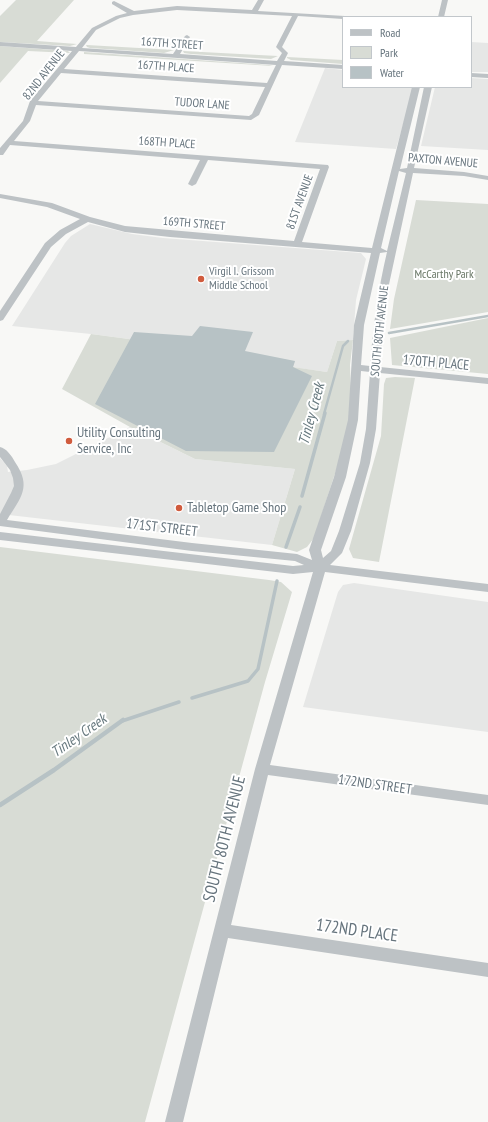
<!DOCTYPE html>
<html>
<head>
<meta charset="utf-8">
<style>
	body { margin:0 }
	#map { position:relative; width:488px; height:1122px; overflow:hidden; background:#f8f8f6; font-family:"PT Sans Narrow",sans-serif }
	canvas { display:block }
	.legend { position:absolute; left:342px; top:16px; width:130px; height:72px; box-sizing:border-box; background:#fff; border:1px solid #c2c7cb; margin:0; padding:5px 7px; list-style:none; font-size:12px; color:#66747d }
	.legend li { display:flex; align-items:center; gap:8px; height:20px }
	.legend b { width:20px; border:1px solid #c2c7cb }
</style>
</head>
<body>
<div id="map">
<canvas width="488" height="1122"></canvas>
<ul class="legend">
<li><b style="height:5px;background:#bdc2c5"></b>Road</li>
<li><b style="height:11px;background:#d8dcd5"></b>Park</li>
<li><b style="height:11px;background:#b7c2c5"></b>Water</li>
</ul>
</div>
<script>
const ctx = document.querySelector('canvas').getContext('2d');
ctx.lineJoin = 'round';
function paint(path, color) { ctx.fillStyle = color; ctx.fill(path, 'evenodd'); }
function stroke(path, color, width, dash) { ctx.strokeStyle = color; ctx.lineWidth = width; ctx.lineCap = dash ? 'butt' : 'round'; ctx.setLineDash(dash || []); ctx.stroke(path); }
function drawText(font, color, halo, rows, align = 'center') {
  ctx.font = font + ' "PT Sans Narrow",sans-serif'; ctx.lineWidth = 4; ctx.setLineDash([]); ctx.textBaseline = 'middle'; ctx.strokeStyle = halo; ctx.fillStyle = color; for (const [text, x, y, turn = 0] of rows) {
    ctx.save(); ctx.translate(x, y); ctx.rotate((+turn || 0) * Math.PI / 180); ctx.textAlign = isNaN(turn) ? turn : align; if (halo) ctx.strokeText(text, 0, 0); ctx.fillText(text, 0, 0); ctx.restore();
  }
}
paint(new Path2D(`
	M471,42L488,43V72H471Z
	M325,68L343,70V87H414L396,149L295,142Z
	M471,78L488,79V150L421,146L435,87H471Z
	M90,224L132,234L163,238L361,253L366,259L356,300L353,340L337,341L327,372L292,367L294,361L91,334L12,326L65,243L71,236Z
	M130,427L195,459L295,469L272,545L0,514V458L7,466L8,472L27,470L56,464Z
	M354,583L488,602V732L303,707L338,592L343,585Z`), '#e6e7e6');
paint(new Path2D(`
	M16,0H74L37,41L77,44L70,46L0,42V16Z
	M86,45H87L174,50L164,53L90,48L87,47Z
	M0,46L68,51L70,53L28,51L0,83Z
	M183,51L278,56L271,59L191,54L184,53Z
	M84,52L269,65L273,66L84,54Z
	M287,57L343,60V64L291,60L287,58Z
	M416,200L488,204V312L390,329L394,299Z
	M488,318V374L392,365L390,338Z
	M91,334L295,361L293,367L327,372L337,341L353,340L350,365L351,394L349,423L341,455L314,538L307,547L297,552L272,545L295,469L195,459L130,427L62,389Z
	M395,377L415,378L379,562L353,558L349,549L381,436L384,384L386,378Z
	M0,547L269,580L281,582L292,592L265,682L145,1122H0Z`), '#d8dcd5');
paint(new Path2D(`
	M200,326L253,332L245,351L295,361L293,367L312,376L274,452L186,451L95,404L134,332L192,336Z`), '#b7c2c5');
stroke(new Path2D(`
	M389,333L488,316
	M324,414L343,346L348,341`), '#b7c2c5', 2.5);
stroke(new Path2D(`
	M302,496L325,413
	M286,547L300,507
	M192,698L248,681L258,669L277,581
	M122,721L179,702`), '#b7c2c5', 3.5);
stroke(new Path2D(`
	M0,805L54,770L123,720`), '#b7c2c5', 4.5);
paint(new Path2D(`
	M258,0H264L258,11L345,16L346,17H343V19L298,16L282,47L288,53L284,61L343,65V69L282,65L259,115L251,120L36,105L30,121L14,141L328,165L329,167L302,242L372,248L412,87H420L400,169L407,168L424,87H432L414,168L464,172L488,176V180L464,176L413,173L388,289L383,327L380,367L488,378V384L380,373L376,429L370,463L351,531L342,553L330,565L488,584V592L325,572L270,765L488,795V805L268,775L231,925L488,963V977L228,938L183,1122H165L255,769L313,572L293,574L0,540V532L293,566L304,565L295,561L192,551L0,526V514L11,493L14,486L13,478L10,470L0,457V447C6,448 12,456 15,462C32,487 21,497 7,520L192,543L297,554L312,560L309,550L334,477L348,420L354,325L371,253L170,237L125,232L88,222L66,234L51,247L3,320L0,321V311L45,243L60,230L80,219L47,207L0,198V194L52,203L90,217L125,226L294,241L320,169L208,160L196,184L192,186L188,184L200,160L10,145L3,155H0V148L23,121L30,101L72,51L0,46V42L76,47L92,28L116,16L127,13L112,4V2L114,1L134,11L177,6L252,10ZM177,10L292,16L276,47L282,53L277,61L180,54L190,37L187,35L185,36L173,54L82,48L96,30L120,18L133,15ZM79,51L276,65L267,83L64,69ZM61,73L265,87L252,114L249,116L38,101ZM399,171L406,173L387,251L381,248ZM387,252C378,290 373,327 370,366L361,365L364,325L380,253ZM361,371L370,372L366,429L360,463L339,531L331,551L323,558L321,550L346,477L358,420Z
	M442,0H448L444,17H438Z
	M471,73L488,74V78L471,77Z`), '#bdc2c5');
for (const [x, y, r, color] of [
	[201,279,4,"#d05b3d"],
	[69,441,4,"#d05b3d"],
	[179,508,4,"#d05b3d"]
]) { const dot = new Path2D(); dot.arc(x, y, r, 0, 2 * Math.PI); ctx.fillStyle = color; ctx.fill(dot); stroke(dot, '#fff', 1.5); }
drawText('12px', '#66747d', '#fff', [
	["167TH STREET",172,44,4],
	["167TH PLACE",166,67,4],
	["82ND AVENUE",44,75,-52],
	["TUDOR LANE",202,104,4],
	["168TH PLACE",167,143,4],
	["PAXTON AVENUE",443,161,5],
	["81ST AVENUE",300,202,-70],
	["169TH STREET",194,224,5],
	["SOUTH 80TH AVENUE",380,331,-84]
]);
drawText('12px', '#66747d', '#fff', [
	["Virgil I. Grissom",209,272],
	["Middle School",209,286]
], 'left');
drawText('12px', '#687665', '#fff', [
	["McCarthy Park",444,275]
]);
drawText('14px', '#66747d', '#fff', [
	["170TH PLACE",436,363,5],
	["171ST STREET",162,528,7],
	["172ND STREET",375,785,8]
]);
drawText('14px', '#66747d', '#fff', [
	["Utility Consulting",77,433],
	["Service, Inc",77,449],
	["Tabletop Game Shop",187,508]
], 'left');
drawText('italic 15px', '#67797f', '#fff', [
	["Tinley Creek",312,414,-75],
	["Tinley Creek",79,736,-35]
]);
drawText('17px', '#66747d', '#fff', [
	["SOUTH 80TH AVENUE",225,839,-76],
	["172ND PLACE",357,931,8]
]);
</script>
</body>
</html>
